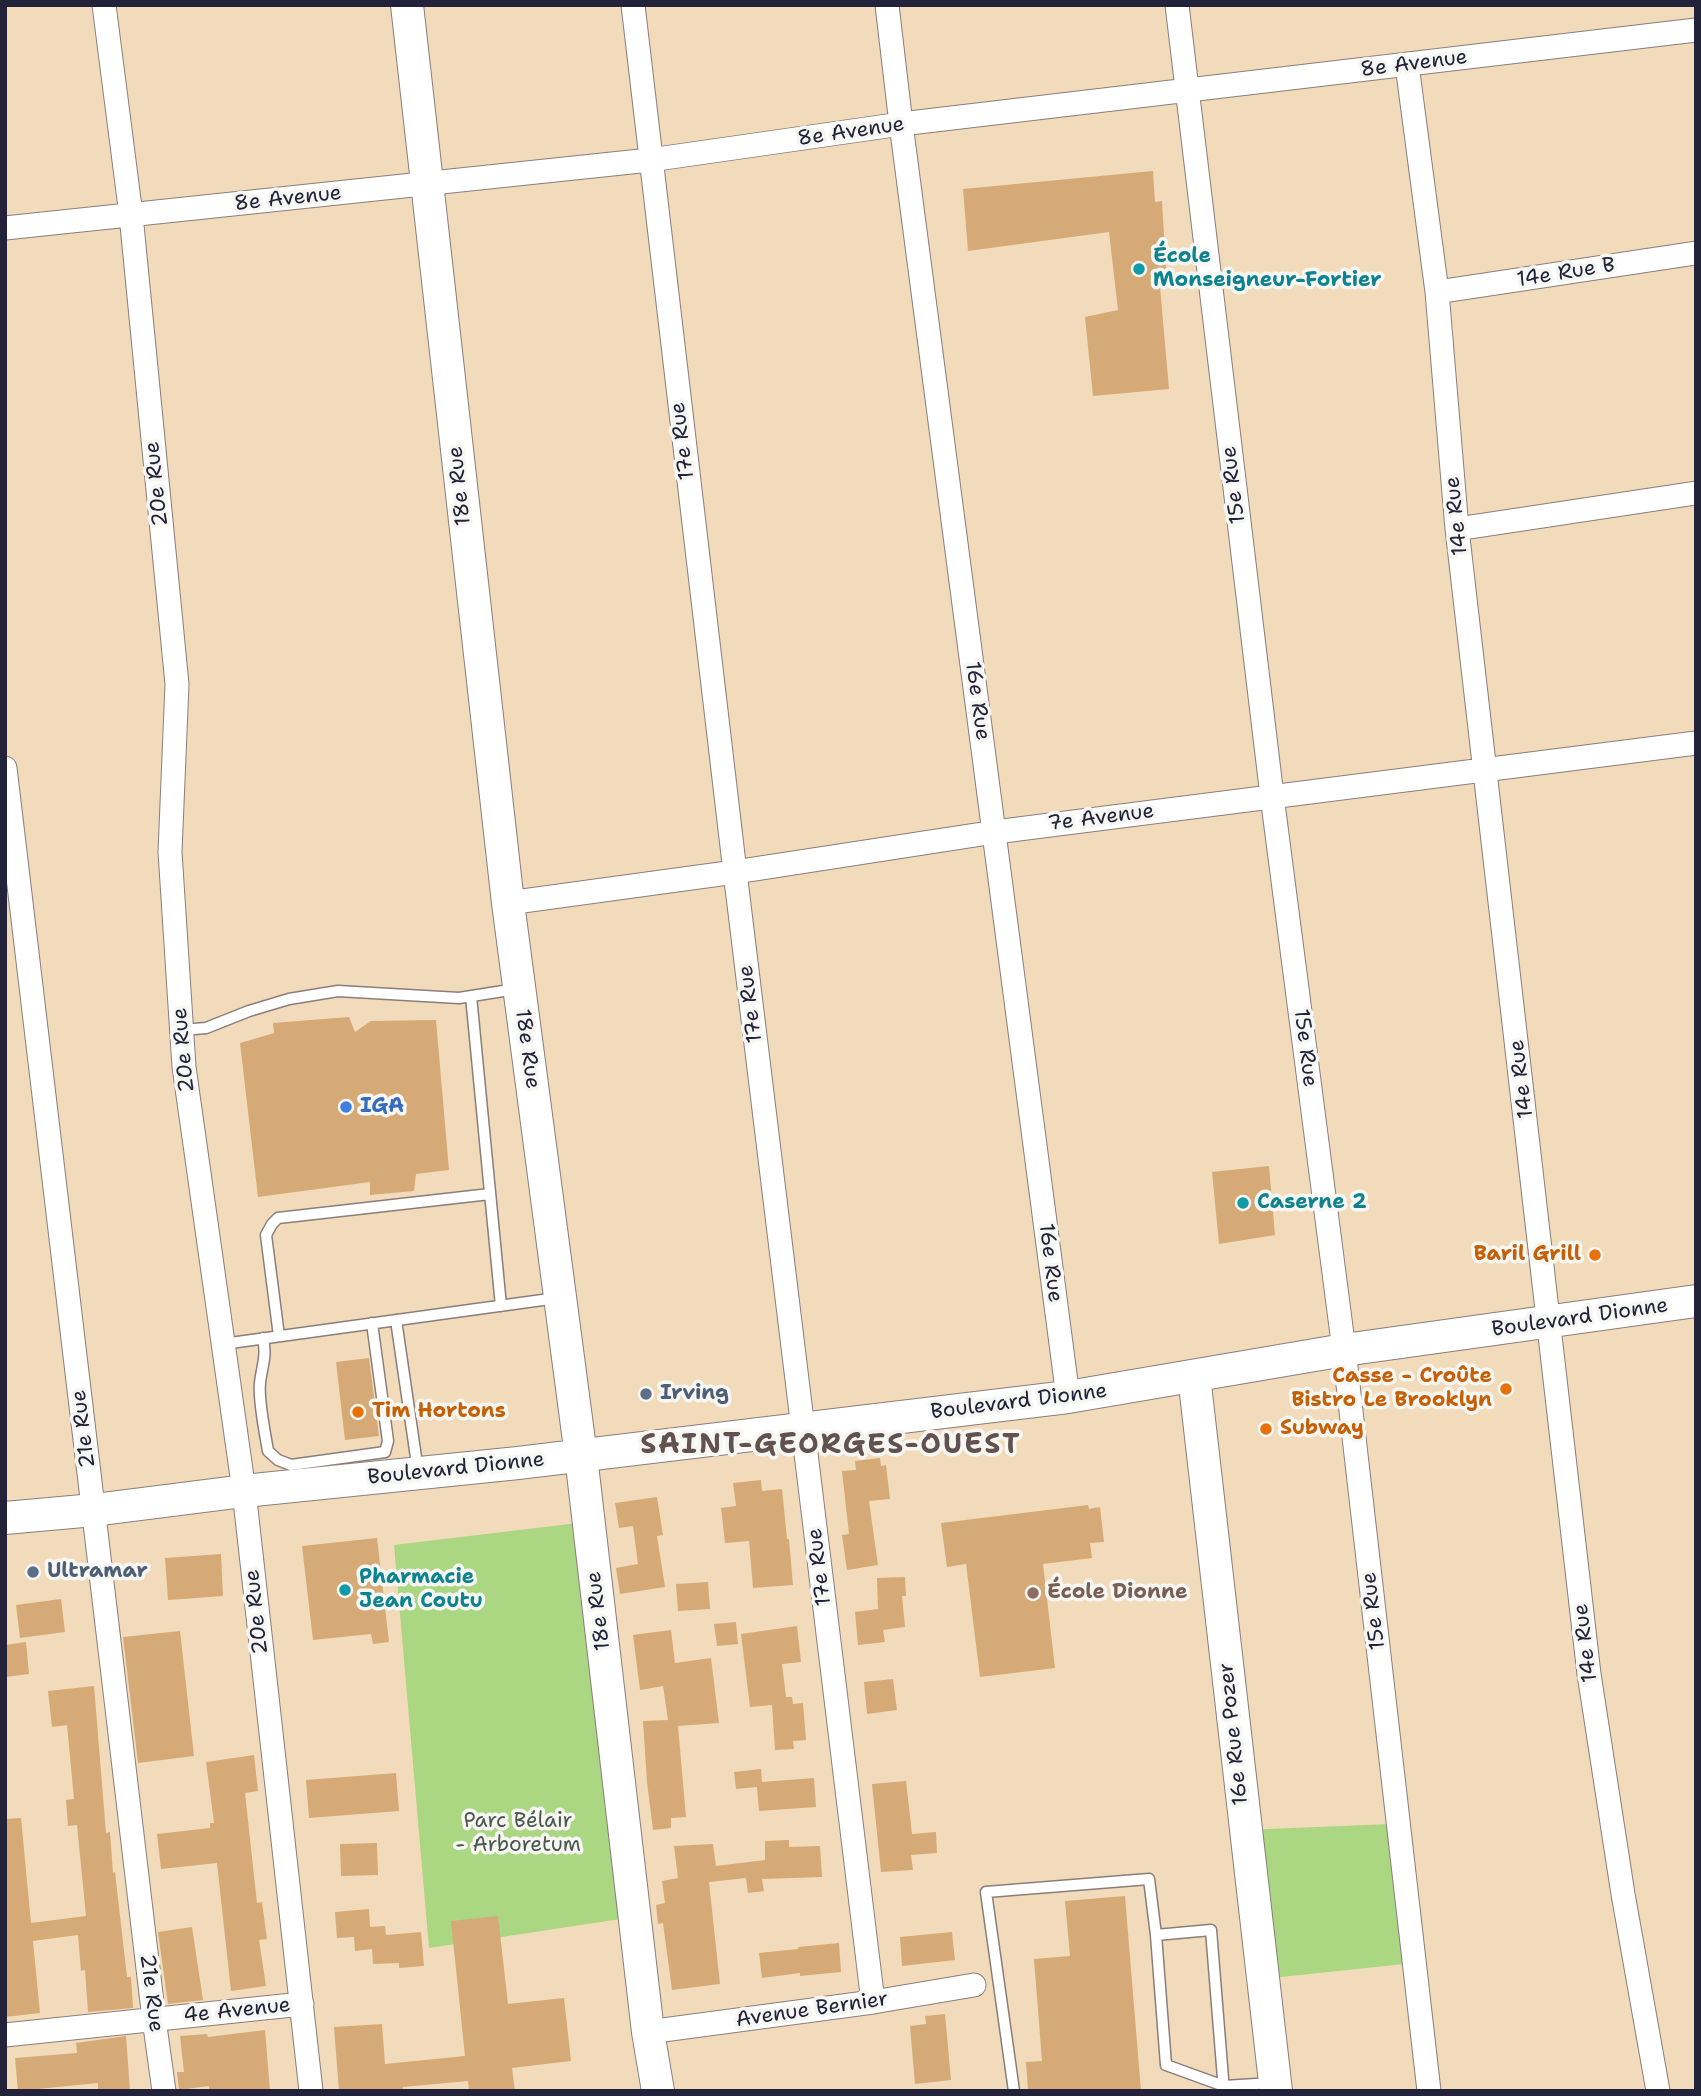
<!DOCTYPE html>
<html>
<head>
<meta charset="utf-8">
<style>
	body { margin:0 }
	#map { position:relative; width:1701px; height:2096px; overflow:hidden; background:#f2dbbb; font-family:"Shantell Sans",sans-serif }
	canvas { display:block }
	.frame { position:absolute; inset:0; border:7px solid #22223b; pointer-events:none }
</style>
</head>
<body>
<div id="map">
<canvas width="1701" height="2096"></canvas>
<div class="frame"></div>
</div>
<script>
const ctx = document.querySelector('canvas').getContext('2d');
ctx.lineJoin = 'round';
function paint(path, color) { ctx.fillStyle = color; ctx.fill(path, 'evenodd'); }
function stroke(path, color, width, dash) { ctx.strokeStyle = color; ctx.lineWidth = width; ctx.lineCap = dash ? 'butt' : 'round'; ctx.setLineDash(dash || []); ctx.stroke(path); }
function drawText(font, color, halo, rows, align = 'center') {
  ctx.font = font + ' "Shantell Sans",sans-serif'; ctx.lineWidth = 7; ctx.setLineDash([]); ctx.textBaseline = 'middle'; ctx.strokeStyle = halo; ctx.fillStyle = color; for (const [text, x, y, turn = 0] of rows) {
    ctx.save(); ctx.translate(x, y); ctx.rotate((+turn || 0) * Math.PI / 180); ctx.textAlign = isNaN(turn) ? turn : align; if (halo) ctx.strokeText(text, 0, 0); ctx.fillText(text, 0, 0); ctx.restore();
  }
}
paint(new Path2D(`
	M578,1523L627,1918L429,1948L394,1545Z
	M1391,1824L1404,1964L1262,1979L1243,1830Z`), '#abd682');
paint(new Path2D(`
	M1153,171L1155,202L1162,201L1167,286L1160,287L1169,389L1093,396L1085,317L1118,310L1109,232L968,251L963,189Z
	M349,1017L355,1032L371,1021L436,1020L449,1170L416,1174L414,1191L370,1195V1182L258,1197L240,1043L274,1033L273,1023Z
	M1269,1166L1275,1235L1219,1244L1212,1172Z
	M369,1358L379,1436L345,1440L336,1362Z
	M880,1458L881,1466L886,1465L890,1499L869,1501L878,1565L847,1570L842,1535L849,1534L842,1471L856,1470L855,1461Z
	M761,1480L762,1491L782,1489L787,1539H789L793,1585L753,1588L749,1541L725,1543L721,1508L736,1506L733,1483Z
	M657,1497L663,1535L657,1536L665,1587L620,1594L616,1568L638,1564L633,1526L619,1528L615,1503Z
	M1088,1505L1089,1509L1100,1507L1104,1542L1090,1543L1092,1558L1043,1564L1055,1668L980,1677L966,1564L947,1567L941,1523Z
	M377,1538L389,1642L373,1644L371,1634L313,1640L302,1546Z
	M221,1554L223,1596L168,1600L165,1558Z
	M905,1577L906,1596H902L905,1627L883,1630L885,1642L858,1645L855,1612L878,1609L877,1578Z
	M708,1582L710,1609L678,1611L676,1584Z
	M61,1599L65,1632L20,1638L16,1605Z
	M736,1622L738,1644L717,1646L714,1624Z
	M797,1626L801,1662L782,1664L786,1697H792L793,1704L803,1703L806,1740L793,1741L794,1749L775,1750L772,1705L750,1707L741,1634Z
	M671,1630L675,1663L711,1658L719,1723L678,1726L686,1817L671,1818V1828L653,1830L647,1782L643,1721L668,1720L663,1686L640,1690L633,1635Z
	M180,1631L194,1756L138,1763L123,1637Z
	M26,1642L29,1674L5,1677V1645Z
	M893,1679L897,1710L867,1714L864,1682Z
	M94,1686L106,1833L110,1832L113,1873L115,1872L127,1977H131L133,2008L88,2012L85,1970L81,1971L78,1935L33,1941L40,2013L5,2017V1819L21,1818L31,1923L86,1916L77,1825L68,1826L66,1800L74,1799L67,1725L52,1727L48,1691Z
	M254,1755L258,1791L245,1793L257,1903L262,1902L267,1939L259,1940L266,1986L231,1991L217,1863L161,1869L157,1834L210,1828V1823H214L206,1762Z
	M761,1769L762,1782L814,1778L816,1807L759,1811L757,1787L736,1789L734,1772Z
	M396,1773L399,1811L309,1818L306,1780Z
	M906,1781L912,1834L936,1832L937,1853L911,1855L913,1870L881,1872L872,1784Z
	M789,1840V1847L820,1846L822,1877L762,1879L764,1891L748,1893L746,1878L709,1882L720,1984L672,1990L663,1923L658,1924L656,1905L665,1903L662,1881L678,1878L674,1846L713,1844L716,1866L765,1860V1841Z
	M377,1843L378,1875L341,1876L340,1844Z
	M1125,1896L1141,2091H1028L1026,2062L1042,2061L1034,1959L1070,1956L1065,1901Z
	M369,1909L370,1927L385,1926L386,1935L421,1932L424,1966L399,1968V1963L373,1964L372,1949L355,1951L354,1937L337,1938L335,1912Z
	M498,1916L508,2004L564,1998L571,2061L512,2068L515,2091H469L468,2081L403,2087V2091H339L334,2027L382,2024L385,2064L465,2056L451,1921Z
	M192,1927L203,2000L168,2004L158,1932Z
	M952,1932L955,1960L902,1966L900,1937Z
	M839,1943L841,1972L800,1976V1973L762,1978L759,1953L798,1949V1947Z
	M945,2014L951,2080L915,2084L910,2026L926,2024L925,2016Z
	M265,2030L270,2091H209V2086L179,2090L177,2072H184L180,2036L207,2034L208,2037Z
	M126,2036L130,2091H98V2083L18,2091L15,2058L77,2053L76,2043Z`), '#d5aa77');
const lane = new Path2D(`
	M471,996L501,1306
	M182,1030L206,1028L249,1011L289,999L338,991L459,998L516,989
	M396,1320L418,1471
	M279,1336L266,1235L272,1224L278,1218L490,1194
	M263,1338C267,1357 262,1365 260,1383C258,1399 265,1433 268,1451L278,1460L291,1465L385,1452L388,1441L372,1323
	M223,1344L557,1298
	M1156,1935L1166,2065L1224,2086L1272,2083
	M1014,2091L986,1892L1149,1879L1156,1935L1211,1930L1224,2091`);
const street = new Path2D(`
	M104,5L131,215L177,684L170,852L184,1067L244,1491L311,2091
	M633,5L735,872L873,2002
	M887,5L901,124L1068,1397
	M1177,5L1272,796L1344,1350L1429,2091
	M1407,65L1437,292L1457,529L1589,1674L1623,1894L1658,2091
	M5,228L650,160L901,124L1696,30
	M1437,292L1696,253
	M1457,529L1696,493
	M5,768L154,2019L164,2091
	M508,903L735,872L995,832L1696,743
	M648,2032L873,2002L974,1985
	M5,2035L302,2004`);
const secondary = new Path2D(`
	M407,5L508,903L581,1456L648,2032L658,2091
	M1194,1376L1276,2091
	M5,1518L94,1510L244,1491L518,1463L1068,1397L1344,1350L1696,1301`);
stroke(lane, '#8a7e7b', 13);
stroke(street, '#8a7e7b', 25);
stroke(secondary, '#8a7e7b', 34);
stroke(lane, '#fff', 10);
stroke(street, '#fff', 23);
stroke(secondary, '#fff', 32);
for (const [x, y, r, color] of [
	[1139,269,7,"#0f9aa8"],
	[346,1107,7,"#3f7fe0"],
	[1243,1203,7,"#0f9aa8"],
	[1595,1255,7,"#e8710a"],
	[1506,1389,7,"#e8710a"],
	[646,1394,7,"#5c6f8a"],
	[358,1412,7,"#e8710a"],
	[1266,1429,7,"#e8710a"],
	[33,1572,7,"#5c6f8a"],
	[345,1590,7,"#0f9aa8"],
	[1033,1593,7,"#8d6e63"]
]) { const dot = new Path2D(); dot.arc(x, y, r, 0, 2 * Math.PI); ctx.fillStyle = color; ctx.fill(dot); stroke(dot, '#f6f6f2', 2.5); }
drawText('21px', '#22223b', '#f6f6f2', [
	["8e Avenue",1414,64,-7],
	["8e Avenue",851,132,-8],
	["8e Avenue",288,199,-6],
	["14e Rue B",1566,273,-9],
	["17e Rue",683,441,-97],
	["20e Rue",157,484,-96],
	["15e Rue",1234,485,-97],
	["18e Rue",460,486,-96],
	["14e Rue",1457,516,-96],
	["16e Rue",977,701,82],
	["7e Avenue",1101,818,-7],
	["17e Rue",751,1004,-97],
	["15e Rue",1305,1048,83],
	["18e Rue",527,1049,82],
	["20e Rue",184,1050,-95],
	["14e Rue",1522,1079,-97],
	["16e Rue",1050,1263,83],
	["Boulevard Dionne",1580,1318,-8],
	["Boulevard Dionne",1019,1402,-7],
	["21e Rue",84,1429,-97],
	["Boulevard Dionne",456,1469,-6],
	["17e Rue",820,1567,-97],
	["18e Rue",599,1611,-97],
	["15e Rue",1374,1611,-97],
	["20e Rue",257,1612,-96],
	["14e Rue",1586,1643,-97],
	["16e Rue Pozer",1234,1734,-96],
	["21e Rue",151,1993,83],
	["Avenue Bernier",812,2010,-8],
	["4e Avenue",237,2011,-6]
]);
drawText('bold 21px', '#0d838f', '#f6f6f2', [
	["École",1153,257],
	["Monseigneur-Fortier",1153,281],
	["Caserne 2",1257,1203],
	["Pharmacie",359,1578],
	["Jean Coutu",359,1602]
], 'left');
drawText('bold 21px', '#366cbe', '#f6f6f2', [
	["IGA",360,1107]
], 'left');
drawText('bold 21px', '#c56008', '#f6f6f2', [
	["Baril Grill",1581,1255],
	["Casse - Croûte",1492,1377],
	["Bistro Le Brooklyn",1492,1401],
	["Tim Hortons",372,1412,"left"],
	["Subway",1280,1429,"left"]
], 'right');
drawText('bold 21px', '#4e5e75', '#f6f6f2', [
	["Irving",660,1394],
	["Ultramar",47,1572]
], 'left');
drawText('bold 21px', '#785e54', '#f6f6f2', [
	["École Dionne",1047,1593]
], 'left');
drawText('21px', '#4b5850', '#f6f6f2', [
	["Parc Bélair",518,1822],
	["- Arboretum",518,1846]
]);
ctx.letterSpacing = '2px';
drawText('bold 28px', '#615250', '#f6f6f2', [
	["SAINT-GEORGES-OUEST",831,1446]
]);
ctx.letterSpacing = '0px';
</script>
</body>
</html>
